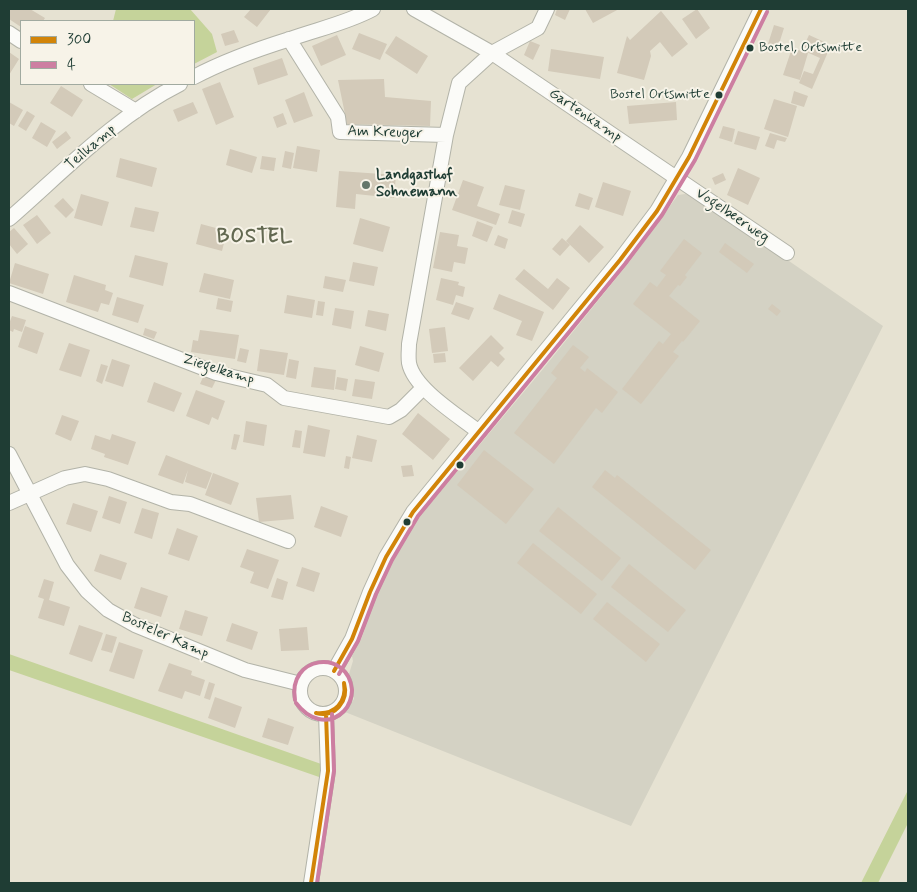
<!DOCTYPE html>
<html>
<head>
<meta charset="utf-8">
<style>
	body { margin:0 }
	#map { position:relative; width:917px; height:892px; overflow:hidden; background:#e6e2d2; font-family:Mynerve,sans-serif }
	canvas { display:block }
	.frame { position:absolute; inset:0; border:10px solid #1f3d34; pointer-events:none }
	.legend { position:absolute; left:20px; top:20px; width:175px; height:65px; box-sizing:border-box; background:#f7f3e8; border:1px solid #a1aaa0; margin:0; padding:6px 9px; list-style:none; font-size:15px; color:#1f3d34 }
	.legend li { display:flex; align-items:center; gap:10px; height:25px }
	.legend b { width:25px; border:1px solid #a1aaa0 }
</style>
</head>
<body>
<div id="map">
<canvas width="917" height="892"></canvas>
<div class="frame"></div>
<ul class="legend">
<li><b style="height:6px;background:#d28408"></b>300</li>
<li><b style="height:6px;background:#cd7ea1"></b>4</li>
</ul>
</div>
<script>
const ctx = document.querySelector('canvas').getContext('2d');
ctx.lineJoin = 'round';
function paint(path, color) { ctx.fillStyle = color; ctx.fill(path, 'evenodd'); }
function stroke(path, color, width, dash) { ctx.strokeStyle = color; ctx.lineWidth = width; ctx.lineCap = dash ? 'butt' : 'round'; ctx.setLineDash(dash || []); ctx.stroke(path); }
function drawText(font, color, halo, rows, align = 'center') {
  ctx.font = font + ' Mynerve,sans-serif'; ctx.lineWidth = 4; ctx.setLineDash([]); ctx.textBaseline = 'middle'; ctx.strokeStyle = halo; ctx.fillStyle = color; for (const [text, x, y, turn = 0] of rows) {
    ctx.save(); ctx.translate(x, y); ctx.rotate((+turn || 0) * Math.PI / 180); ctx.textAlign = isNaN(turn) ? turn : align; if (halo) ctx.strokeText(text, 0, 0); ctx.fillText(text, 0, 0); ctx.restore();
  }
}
paint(new Path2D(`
	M685,194L695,196L883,326L631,826L345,712L354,699V686L349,674L353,661L352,656L362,637L377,593L398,550L420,516L543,369L630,261L678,195Z`), '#d4d2c4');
paint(new Path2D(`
	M116,9H190L212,34L217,52L194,64V21H113Z
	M109,84H157L132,99Z
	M9,654L324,765L322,778L9,670Z
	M908,790V823L878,883H861Z`), '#c5d39a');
paint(new Path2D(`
	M9,9H30L45,18L43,21H21V27L9,19Z
	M251,9H271L257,27L244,17Z
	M557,9H570L565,20L555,15Z
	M585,9H619L593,23Z
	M697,9L710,28L696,39L682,19Z
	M661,11L688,44L672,57L660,42L650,51L651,56L644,80L617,73L627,36L630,40Z
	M774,25L784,28L778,47L768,44Z
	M234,30L239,42L225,46L221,34Z
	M359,33L387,44L380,60L352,49Z
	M337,35L346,55L321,66L312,46Z
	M809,35L831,45L812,89L799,83L804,71L813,74L820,58L802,50Z
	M396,36L428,56L417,74L385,53Z
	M530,41L540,45L533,60L524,55Z
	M792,48L808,53L800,80L783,75Z
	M551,49L604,57L600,79L548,71Z
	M9,52L19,59L9,75Z
	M282,58L288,75L258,85L253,68Z
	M384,79L385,97L431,101L430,126L347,124L338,80Z
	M220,82L234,117L216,125L202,89Z
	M61,86L83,100L72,117L50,103Z
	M794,91L808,96L804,107L791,103Z
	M304,92L313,116L294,123L285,100Z
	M774,99L797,106L788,137L764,129Z
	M9,102L23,110L14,126L9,123Z
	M193,102L198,113L178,122L173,110Z
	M676,102L677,120L629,124L627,106Z
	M27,111L35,116L26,131L18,126Z
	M283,113L287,124L277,128L273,117Z
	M41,122L56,131L47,147L32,138Z
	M723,126L735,129L732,142L719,138Z
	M66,131L71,138L57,149L52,142Z
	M738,131L760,137L756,150L734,144Z
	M770,133L787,138L785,142L777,140L774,149L765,146Z
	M297,146L320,150L317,172L293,168Z
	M230,149L257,157L252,173L226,165Z
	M285,151L294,153L291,169L282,167Z
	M262,156L276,158L274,171L260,169Z
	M120,158L157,168L152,187L116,177Z
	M738,168L760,178L748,205L727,195Z
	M339,171L396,175L394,198L356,194L355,209L336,207Z
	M723,173L726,180L715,185L712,178Z
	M463,180L484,187L477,206L500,214L496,225L452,210Z
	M603,182L631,191L623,216L595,207Z
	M505,185L525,190L520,210L499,205Z
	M579,193L593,198L589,210L575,206Z
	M81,194L109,202L102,226L74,218Z
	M63,198L74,210L66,218L54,206Z
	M135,207L159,212L154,232L130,227Z
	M512,210L525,214L521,227L508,223Z
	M37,215L51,233L37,244L23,225Z
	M360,218L390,227L383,252L353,244Z
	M477,221L493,227L487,242L472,236Z
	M201,224L227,231L222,251L196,244Z
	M580,225L604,247L589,263L566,241Z
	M14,228L28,244L17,254L9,244V232Z
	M440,232L459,235L457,246L468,248L465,264L454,262L452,272L433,268Z
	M498,235L508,239L505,249L494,245Z
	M562,238L570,245L560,256L552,249Z
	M684,239L702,253L685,275L687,277L680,286L678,285L669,296L700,321L683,342L682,341L673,352L679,356L641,404L622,389L659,341L663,344L671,334L633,304L650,282L657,287L666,275L660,271Z
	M725,243L754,264L747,273L719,252Z
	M135,255L168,263L163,286L129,277Z
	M353,262L378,267L374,286L349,281Z
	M15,263L49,274L43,294L9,283Z
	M524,269L548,289L557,278L570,288L553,310L515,279Z
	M204,273L234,280L230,299L199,292Z
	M74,275L106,285L105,290L113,293L109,305L101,303L98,312L66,302Z
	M325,276L346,280L343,292L323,288Z
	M441,278L459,282L458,285L465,287L463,297L456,295L453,305L436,300Z
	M499,294L544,312L532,341L516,335L522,321L493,309Z
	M287,295L315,300L312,318L284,313Z
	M117,297L144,305L138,323L112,315Z
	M218,298L233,301L231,312L216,309Z
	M318,301L325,302L323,316L316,315Z
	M456,302L474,308L469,320L451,314Z
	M772,304L781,311L777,316L768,309Z
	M335,308L354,311L351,329L332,325Z
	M368,310L389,314L386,331L365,326Z
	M12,316L26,320L22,332L14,329L13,332L9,330V324Z
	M25,326L44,333L37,354L18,347Z
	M445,327L448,351L432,353L429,329Z
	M145,328L157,332L154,339L143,335Z
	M200,330L239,335L235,359L191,352L193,340L198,341Z
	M491,335L504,348L499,353L505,359L498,367L491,361L473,381L459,368Z
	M69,343L90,350L81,377L59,370Z
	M573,345L589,357L580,368L585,372L587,368L618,392L602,413L596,408L554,464L514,433L557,378L551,373Z
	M360,346L384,353L379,372L355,365Z
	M240,348L249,350L246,363L237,361Z
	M260,349L288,353L284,375L257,371Z
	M445,353L446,362L434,363L433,354Z
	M112,359L130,365L123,387L105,381Z
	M289,359L299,361L296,379L286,377Z
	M101,364L108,366L102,384L96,381Z
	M314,367L336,370L334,390L311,387Z
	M204,375L216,380L212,388L200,384Z
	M337,377L348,379L346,391L335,389Z
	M355,379L375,382L372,399L352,396Z
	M154,382L182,393L174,412L147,402Z
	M196,390L225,401L218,420L212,417L209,425L186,416Z
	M418,413L450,439L433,460L402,434Z
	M62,415L79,421L71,441L55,434Z
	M246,421L267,425L264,446L243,442Z
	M308,425L330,430L325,457L303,453Z
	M295,430L302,431L300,448L292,447Z
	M112,434L136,442L128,465L104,457L105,454L91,449L95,435L110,440Z
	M234,434L240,435L236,450L231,449Z
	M357,435L377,440L372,462L352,458Z
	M484,450L534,489L506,524L457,485Z
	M166,455L212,473L206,489L185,482L188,470L183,484L158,475Z
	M346,456L351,457L349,469L344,468Z
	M412,465L414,476L403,477L401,466Z
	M605,470L615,478L617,475L711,550L695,570L592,487Z
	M213,473L239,483L231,505L205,495Z
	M291,495L294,519L259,522L256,498Z
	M109,496L127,502L120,524L102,518Z
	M73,503L98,511L91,532L66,524Z
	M321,506L348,516L341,537L314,527Z
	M558,507L621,558L602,581L539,531Z
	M142,508L159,513L152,539L134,533Z
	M177,528L198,536L189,561L168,554Z
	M533,543L597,594L581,614L517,563Z
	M247,549L279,560L268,589L250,583L254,572L240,567Z
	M100,554L127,563L121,580L94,571Z
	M629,564L686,610L668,632L611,587Z
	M302,567L320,573L314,592L296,586Z
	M277,578L288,582L283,600L271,597Z
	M44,579L54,582L49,600L70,607L64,626L38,618L44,599L38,597Z
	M141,587L168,596L161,617L134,608Z
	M607,602L660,644L646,662L593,619Z
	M185,610L208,617L202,636L179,629Z
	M232,623L258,632L252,650L226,641Z
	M79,625L103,633L92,662L69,654Z
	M307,627L309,650L281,651L279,629Z
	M106,634L117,637L112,653L101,650Z
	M119,642L143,650L134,679L109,671Z
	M169,663L192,671L191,675L205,680L200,696L185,691L182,699L158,691Z
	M209,682L215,684L210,700L204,698Z
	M215,697L242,707L235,728L208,718Z
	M268,718L294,727L288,745L262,737Z`), '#d3cab9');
const street = new Path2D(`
	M414,9L492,53L787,253
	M9,33L21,41
	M289,39L338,117L340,132L446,135
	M194,77C224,61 258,49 290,39C318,29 347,23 373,9
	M91,84L136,111
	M9,219C62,173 116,116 180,84
	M9,293L216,373L267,385L284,398L389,417L401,410L423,388
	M479,432C459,416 414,389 409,363C408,356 409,350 409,344L446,135L459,83L492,53L538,28L547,9
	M9,454L67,565L87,591L108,610L135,625L245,670L301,684
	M9,503L65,478L85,474L108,479L171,502L190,504L288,541
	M300 691a23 23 0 1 1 46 0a23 23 0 1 1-46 0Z
	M334,671L352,639L370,592L386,557L413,512L620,260L657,211L689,157L761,9
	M311,883L328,771L326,714`);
stroke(street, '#b2b3a8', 16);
stroke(street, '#fbfbf8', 14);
stroke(new Path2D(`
	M334,671L352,639L370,592L386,557L413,512L620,260L657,211L689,157L761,9
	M316,713C335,715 347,702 344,683
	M316,713C335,718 349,701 344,683
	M311,883L328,771L326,714`), '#d28408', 4);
stroke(new Path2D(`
	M339,674L358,641L376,594L392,560L418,516L625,264L662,215L695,160L767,12
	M295,700C287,655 348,648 352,690C352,697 349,706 344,711C328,727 308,719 296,703
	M317,883L334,771L332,714`), '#cd7ea1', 4);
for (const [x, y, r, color] of [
	[750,48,4.5,"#1f3d34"],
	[719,95,4.5,"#1f3d34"],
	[366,185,5,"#65776b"],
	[460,465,4.5,"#1f3d34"],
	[407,522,4.5,"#1f3d34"]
]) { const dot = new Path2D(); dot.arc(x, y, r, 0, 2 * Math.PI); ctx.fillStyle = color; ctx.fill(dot); stroke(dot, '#f7f3e8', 2); }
drawText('14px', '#1f3d34', '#f7f3e8', [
	["Bostel, Ortsmitte",759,48],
	["Bostel Ortsmitte",710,95,"right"]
], 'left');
drawText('15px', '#1f3d34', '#f7f3e8', [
	["Gartenkamp",585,116,34],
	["Am Kreuger",385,133,2],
	["Teilkamp",91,148,-41],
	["Vogelbeerweg",732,216,34],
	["Ziegelkamp",218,370,17],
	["Bosteler Kamp",165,636,24]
]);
drawText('bold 15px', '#1f3d34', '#f7f3e8', [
	["Landgasthof",376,176],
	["Sohnemann",376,193]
], 'left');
ctx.letterSpacing = '1px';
drawText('bold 20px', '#636951', '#f7f3e8', [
	["BOSTEL",255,238]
]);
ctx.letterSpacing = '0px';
</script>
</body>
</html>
